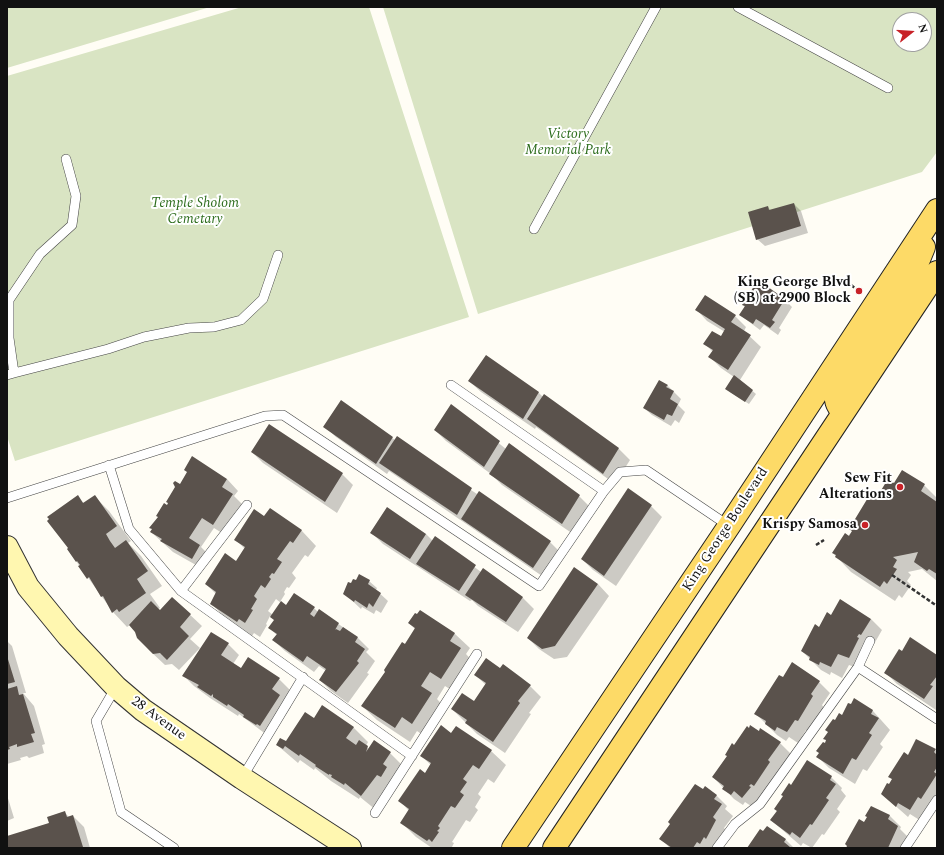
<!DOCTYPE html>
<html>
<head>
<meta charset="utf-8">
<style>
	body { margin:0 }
	#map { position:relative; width:944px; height:855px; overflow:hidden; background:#fffdf5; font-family:Spectral,serif }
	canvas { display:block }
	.frame { position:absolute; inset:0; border:8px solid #111; pointer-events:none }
	.north { position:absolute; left:892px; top:12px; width:40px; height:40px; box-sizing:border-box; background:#fff; border:1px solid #a0a0a0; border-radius:50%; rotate:73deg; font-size:11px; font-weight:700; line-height:16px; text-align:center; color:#111 }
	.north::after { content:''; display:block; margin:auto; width:14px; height:18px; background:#c82228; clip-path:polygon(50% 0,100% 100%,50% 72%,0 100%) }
</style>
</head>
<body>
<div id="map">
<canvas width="944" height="855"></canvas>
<div class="frame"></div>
<div class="north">N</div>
</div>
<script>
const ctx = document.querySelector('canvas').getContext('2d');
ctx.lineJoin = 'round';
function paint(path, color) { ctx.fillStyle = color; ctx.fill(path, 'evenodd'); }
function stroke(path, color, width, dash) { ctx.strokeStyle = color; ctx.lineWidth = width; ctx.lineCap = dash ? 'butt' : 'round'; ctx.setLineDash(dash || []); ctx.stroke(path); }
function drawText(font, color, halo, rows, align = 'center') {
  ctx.font = font + ' Spectral,serif'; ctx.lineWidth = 4; ctx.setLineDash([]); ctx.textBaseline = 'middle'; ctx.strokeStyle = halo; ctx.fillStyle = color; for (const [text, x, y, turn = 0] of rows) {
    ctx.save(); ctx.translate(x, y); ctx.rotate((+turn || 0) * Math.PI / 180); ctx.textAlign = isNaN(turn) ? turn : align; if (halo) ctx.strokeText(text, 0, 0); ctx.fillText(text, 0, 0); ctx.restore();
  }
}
paint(new Path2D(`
	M7,7H210L7,68Z
	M242,7H369L469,317L15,461L7,436V76Z
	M383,7H937V152L922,172L478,314ZM900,20H924V44H900Z`), '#d9e4c3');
paint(new Path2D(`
	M794,204L801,211L808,233L765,246L757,239L768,207L771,211Z
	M758,282L785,300L792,307L779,328L781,330L778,335L764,325L760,330L740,315L745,307L743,305Z
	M705,297L735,316L746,327L744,331L761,347L740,380L756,394L749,404L730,392L734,377L721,368L710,357L713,352L705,344L721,338L725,332L707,321L696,309Z
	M469,381L538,392L543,397L544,395L619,449L630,460L615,484L536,427L535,429L481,392Z
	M667,385L681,399L678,405L685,412L679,423L675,420L671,426L652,415L644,408Z
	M341,401L395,440L550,542L561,553L545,578L389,471L387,474L336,437L324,426Z
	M451,405L506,449L579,496L590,507L573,534L502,485L491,474L446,441L435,430Z
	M252,452L342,474L353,485L337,513L263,463Z
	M227,479L238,491L234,496L244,506L225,535L214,528L201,547L211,557L203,569L173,552L151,532L180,485Z
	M894,484L924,485L937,498V581L922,569L908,572L911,575L907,581L911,585L902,598L899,595L895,601L851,572L833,553Z
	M77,497L85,504L95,497L109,511L131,541L128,543L141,556L162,586L150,594L160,608L158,609L160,611L172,598L202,626L190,639L200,648L179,670L172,664L165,665L149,650L130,625L127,627L113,612L68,550Z
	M651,506L662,517L616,586L593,570L582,559Z
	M387,509L426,534L433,541L435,537L481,572L483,569L523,598L534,609L518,632L478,606L472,600L470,601L383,544L372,533Z
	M270,510L302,531L316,546L308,557L305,555L292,573L296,578L289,588L287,587L284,592L285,594L280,602L287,606L314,608L318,612L319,610L358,638L369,649L366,652L375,661L367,673L369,674L348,703L331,691L320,680L326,671L319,666L314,672L285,651L273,640L277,635L269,628L275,620L270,616L266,624L267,625L260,637L254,633L252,636L226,619L212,604L216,594L206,584L236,562L245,549L235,539L265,518ZM276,599L281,603L273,615L268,611Z
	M369,581L377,588L376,590L388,601L381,613L376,610L374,614L362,607L361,609L345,594Z
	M598,584L609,596L567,657L554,659L539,649L528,638Z
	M420,611L455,634L470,648L466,654L475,664L456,693L445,686L437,699L446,709L427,738L417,731L410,742L377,720L362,706L415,629L409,623Z
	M831,616L871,619L882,630L860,669L849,665L842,678L831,672L830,675L821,670L802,651L819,628Z
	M7,641L12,646L26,693H23L34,706L45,744L42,745L44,753L29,758L27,756L20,758L21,760L7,764Z
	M228,644L239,655L233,664L241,670L279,679L290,690L284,700L291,707L271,736L267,735L239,714L238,716L210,698L194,686L183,675Z
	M937,656V708L936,710L897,684L886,673Z
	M504,665L522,678L541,697L529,713L531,714L505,753L477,734L452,709L474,702L486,685L475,675L501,669Z
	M783,678L819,682L830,693L822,705L824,708L809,732L806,730L798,743L789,737L786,741L777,735L756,714Z
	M854,700L873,711L890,730L880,744L883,747L867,771L863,769L855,784L829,768L818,757L836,722L843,717Z
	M314,720L353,727L368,742L366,746L369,749L390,753L405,768L398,778L401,782L395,791L392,789L376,810L360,797L359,799L331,781L315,768L314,770L300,760L298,763L277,745L286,743Z
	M761,730L780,743L791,754L754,808L745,802L743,805L734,799L713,777L734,746Z
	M451,734L491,751L506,765L494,783L488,779L478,794L481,797L475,807L478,810L470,822L466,820L452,842L454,843L452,847L453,848H432L416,837L401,822L409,811L400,801L425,774L431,765L421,756Z
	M935,750L937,751V803L921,821L910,814L908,817L882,794L893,780L890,777L909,756Z
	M831,777L842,788L841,790L846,796L837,809L840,812L824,835L822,834L812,848L803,843L801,846L771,820L792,786Z
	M7,795L14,818L7,821Z
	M716,795L727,806L725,809L733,816L724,828L727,832L715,848H670L661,839Z
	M871,807L890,816L901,827L900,829L909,838L904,848H847L865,824Z
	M65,813L69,817L73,816L84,827L90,848H7V837L50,823Z
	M785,839L794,848H748Z`), '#0003');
paint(new Path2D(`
	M794,203L801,226L756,240L748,212L768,206L769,210Z
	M758,280L785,299L772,320L775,322L770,328L756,319L753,324L739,315L745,306L742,305Z
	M705,295L736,315L731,322L751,335L728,370L708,357L713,350L703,344L712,331L721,336L725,329L695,310Z
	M486,355L539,392L523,419L468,381Z
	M734,375L753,390L745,402L725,389Z
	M659,380L668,385L666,387L674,391L670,399L678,404L672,416L667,414L664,420L643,408Z
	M544,394L619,448L603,474L527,419Z
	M341,400L393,437L376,464L323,427Z
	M451,404L500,441L484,467L434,430Z
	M269,424L343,473L325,502L251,452Z
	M397,436L472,488L457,515L379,463Z
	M509,443L580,495L562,524L489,474Z
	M192,456L227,479L222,487L233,494L213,525L202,518L189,538L200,545L192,559L160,541L162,539L150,532L152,529L149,528L158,517L156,516L164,503L167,505L168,503L166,502L175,487L173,483L175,481L180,484L187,472L184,470Z
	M902,470L925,484L921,491L937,502V574L929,569L927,571L914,562L918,552L893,557L897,560L893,567L897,569L887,584L884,581L880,587L835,557L836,555L832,553L845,533L849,536L852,531L849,529L869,496L871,497L874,492L880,496L882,493L880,492L888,479L894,483Z
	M628,488L652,505L604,576L581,559Z
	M479,491L551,541L533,568L461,519Z
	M78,495L83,503L95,495L117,526L106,534L110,541L115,548L126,540L148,571L137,579L146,593L119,612L117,609L112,613L103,596L101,597L89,577L87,579L78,566L80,565L77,561L76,562L67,549L68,548L47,521L49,519L47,517Z
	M387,507L426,534L410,559L370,533Z
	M270,508L302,530L293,543L290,541L277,559L282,562L274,574L272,573L269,577L271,579L265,588L261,585L254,596L257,599L251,609L253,610L245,623L239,619L237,622L210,604L216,592L205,584L225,553L236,561L245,547L234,540L254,509L264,516Z
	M435,536L476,565L459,591L416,564Z
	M574,567L598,584L555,646L542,649L527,638Z
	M483,568L523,597L506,622L465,595Z
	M359,574L370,580L368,584L381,593L373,607L369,603L367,608L355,600L354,602L343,594L348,582L351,583L353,579L356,580Z
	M294,593L315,607L310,614L314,617L319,609L339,623L335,630L336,629L340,631L343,627L358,637L355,642L365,649L357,661L359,663L336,692L319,680L326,669L307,656L303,662L272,640L277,634L268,628L274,620L270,617L281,601L286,605Z
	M172,597L191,614L180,627L189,636L167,660L160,653L153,654L137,638L135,632L129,625L151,601L160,610Z
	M840,599L871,619L861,635L859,634L857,637L859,638L849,658L838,654L831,667L820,662L819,665L809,660L810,657L801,651L815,624L819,627L827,612L831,615Z
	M420,610L455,633L450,641L461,648L441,679L430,672L421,686L432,693L412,724L402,717L395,728L361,706L385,672L384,670L402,642L405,644L415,628L408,623L415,613L417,614Z
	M211,632L229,643L221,655L241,668L248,657L280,678L272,689L280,695L260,726L257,724L256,725L243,717L244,715L228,704L227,706L213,697V694L211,696L197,687L199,685L182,676Z
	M910,637L937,655V676L930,685L933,686L924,699L884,673L899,649L902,651Z
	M7,656L15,682L7,684Z
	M486,658L500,668L503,664L531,685L518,701L520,703L493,742L465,723L467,720L451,709L462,693L474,701L486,683L474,675Z
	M792,662L820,681L811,694L813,696L798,721L795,720L787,732L777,727L775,731L765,724L766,721L754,714L779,675L783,677Z
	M17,686L19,695L23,694L35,733L31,734L34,742L17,747V744L9,747L10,749L7,750V689Z
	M854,698L873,710L871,714L879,718L869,733L872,735L856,760L852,758L843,774L816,757L819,753L816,751L823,742L825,743L826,740L823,739L828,732L825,730L833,719L835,720L839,713L842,715L848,703L851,704Z
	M322,705L354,727L346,738L356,745L359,740L368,746L366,752L374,740L391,752L383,764L387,767L381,777L377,775L361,796L345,783L344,785L331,777L332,775L329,774V775L315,766L316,765L300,754L299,756L285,746L283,749L276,745L280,738L286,741L305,712L314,718Z
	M441,725L451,733L456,726L492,750L479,769L473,765L463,779L467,782L460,792L464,795L455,808L451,806L438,826L440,828L437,831L439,832L432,842L429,839L427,841L400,823L409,809L398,801L420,769L425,773L431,763L420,756Z
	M750,725L759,731L760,728L781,742L768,760L770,762L754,786L751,784L749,786L751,787L742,798L734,791L731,795L722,789L724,786L712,777L727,756L725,755L732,743L734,745L747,726L749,728Z
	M916,739L936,749L934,752L937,755V767L934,772L937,774L921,799L918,797L910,810L898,803L896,807L881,794L887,783L889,784L892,779L888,777L904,752L908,755Z
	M807,760L832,776L830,780L836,784L826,798L829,800L812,825L810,824L800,838L792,832L790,835L770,820L777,811L774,809L783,796L781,795L789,783L791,785Z
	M695,784L703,789L705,786L717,795L714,799L722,804L713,817L716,820L706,839L704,837L700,844L697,842L693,848H672L659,839L670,824L668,822Z
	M871,806L890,815L888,819L898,826L888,848H846L847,846L845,844L850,835L859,819L864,822L867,817L865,816Z
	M65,811L67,817L73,815L83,847L7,848V836L49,823L47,817Z
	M767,826L786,839L784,842L790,847V848H747L760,829L763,831Z`), '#5a524c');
const lane = new Path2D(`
	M738,7L888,88
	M534,229L656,7
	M14,373L108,349L144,337L189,328L214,327L241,320L263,299L278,255
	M7,375L14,373L9,338V300L40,254L72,225L76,196L66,159
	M451,385L604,491
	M109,465L129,529L181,591L412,756
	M7,498L265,416L283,415L539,586L604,491L620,472L646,470L729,526
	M181,591L247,505
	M858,667L937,719
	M116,687L96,721L121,812L174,848
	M242,778L303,677
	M375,813L477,654
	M717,848L735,824L760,804L858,667L870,641
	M905,848L937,800`);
const secondary = new Path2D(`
	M7,547L28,587L68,636L116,687L143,710L242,778L350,848`);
const primary = new Path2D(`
	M843,412C836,405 835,400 836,390L911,279L924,247
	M513,848L729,526L937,210
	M554,848L937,272`);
stroke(lane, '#444', 10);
stroke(secondary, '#333', 24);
stroke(primary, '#222', 24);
stroke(new Path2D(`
	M851,285L859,291
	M816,545L824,540
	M892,575L937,606`), '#333', 2.5, [4, 2]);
stroke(lane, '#fff', 9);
stroke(secondary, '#fff7b0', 22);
stroke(primary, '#fdda67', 22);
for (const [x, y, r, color] of [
	[859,291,4,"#c82228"],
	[900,487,4,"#c82228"],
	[865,525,4,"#c82228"]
]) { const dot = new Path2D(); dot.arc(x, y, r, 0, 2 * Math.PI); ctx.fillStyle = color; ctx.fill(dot); stroke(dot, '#fff', 1.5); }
drawText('italic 14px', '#2d6d1d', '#fff', [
	["Victory",568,135],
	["Memorial Park",568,151],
	["Temple Sholom",195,204],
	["Cemetary",195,220]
]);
drawText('bold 14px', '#111', '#fff', [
	["King George Blvd",851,283],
	["(SB) at 2900 Block",851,299],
	["Sew Fit",892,479],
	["Alterations",892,495],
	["Krispy Samosa",857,525]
], 'right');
drawText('14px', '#111', '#fff', [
	["King George Boulevard",726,530,-57],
	["28 Avenue",158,719,36]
]);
</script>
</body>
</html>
